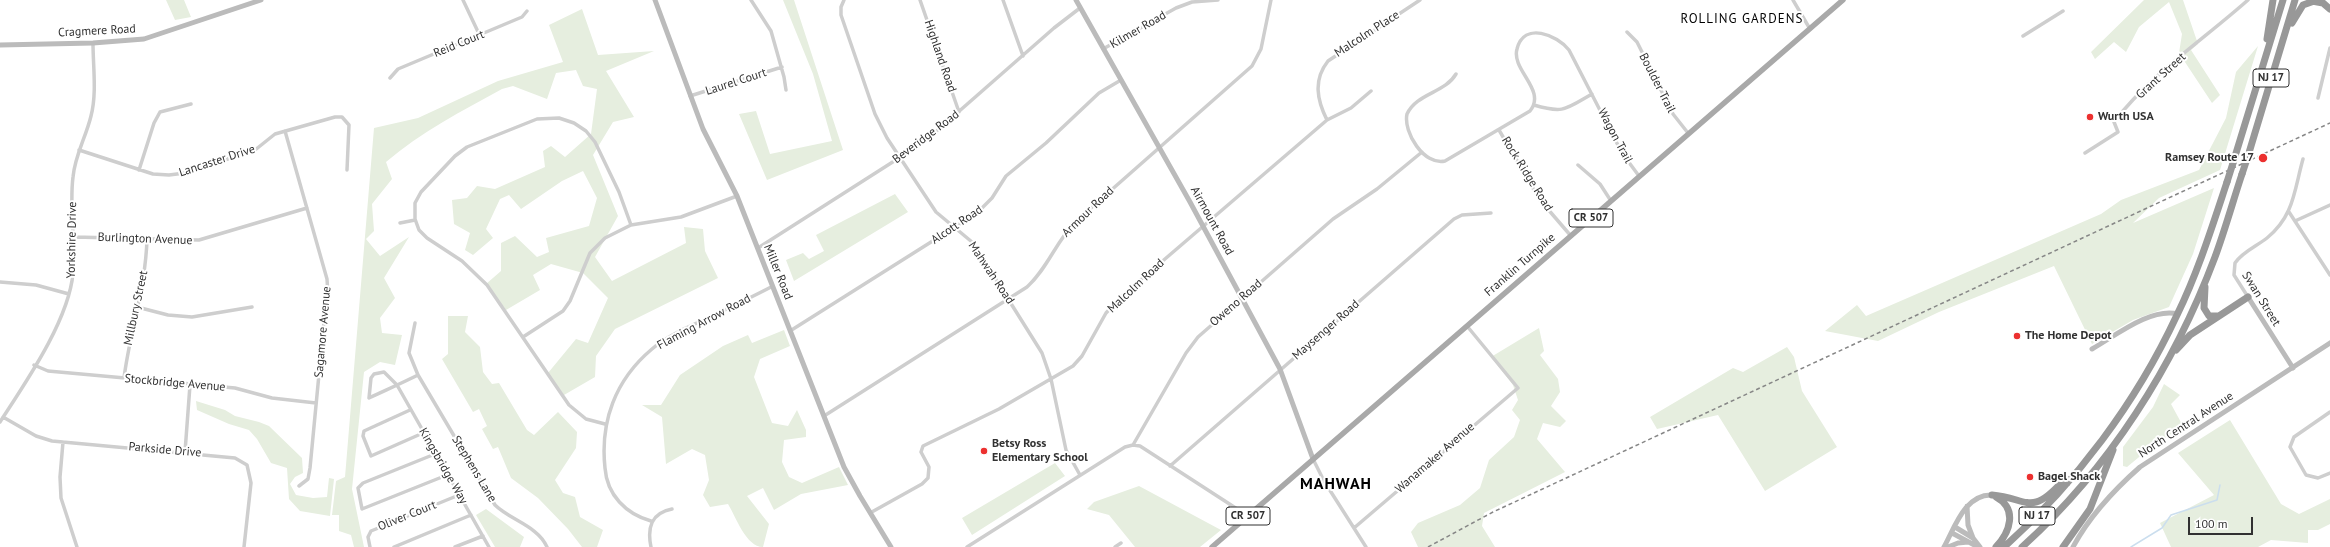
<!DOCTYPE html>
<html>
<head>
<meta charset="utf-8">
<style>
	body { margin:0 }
	#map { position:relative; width:2330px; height:547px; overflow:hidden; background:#fff; font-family:"PT Sans",sans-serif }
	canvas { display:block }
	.scale { position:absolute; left:2188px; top:517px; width:65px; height:18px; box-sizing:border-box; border:2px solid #313131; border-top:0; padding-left:5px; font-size:12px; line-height:14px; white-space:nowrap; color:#313131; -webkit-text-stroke:3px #fff; paint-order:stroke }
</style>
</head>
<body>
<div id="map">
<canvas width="2330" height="547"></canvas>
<div class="scale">100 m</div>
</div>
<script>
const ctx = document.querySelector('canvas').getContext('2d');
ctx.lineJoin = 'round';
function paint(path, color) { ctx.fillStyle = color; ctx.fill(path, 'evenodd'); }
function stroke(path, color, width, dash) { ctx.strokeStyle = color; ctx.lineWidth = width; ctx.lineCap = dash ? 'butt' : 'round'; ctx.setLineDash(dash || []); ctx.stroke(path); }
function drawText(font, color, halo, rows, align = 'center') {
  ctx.font = font + ' "PT Sans",sans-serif'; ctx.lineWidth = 4; ctx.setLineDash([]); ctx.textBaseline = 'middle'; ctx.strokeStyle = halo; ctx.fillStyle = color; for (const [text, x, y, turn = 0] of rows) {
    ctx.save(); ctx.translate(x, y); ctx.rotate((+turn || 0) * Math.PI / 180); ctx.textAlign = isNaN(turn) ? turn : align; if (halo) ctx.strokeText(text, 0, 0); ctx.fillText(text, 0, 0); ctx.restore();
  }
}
paint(new Path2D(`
	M166,0H184L191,17L175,20Z
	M783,0H794L843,150L767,180L739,114L756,111L770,154L832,141L813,74Z
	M2144,0H2183L2198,44L2191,50L2220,95L2212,103L2179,53L2182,34L2169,2L2139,27L2126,52L2114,42L2095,59L2091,52Z
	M582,9L598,55L654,51L606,71L634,117L613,122L593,155L618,216L595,257L612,281L686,243L684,227L703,229L705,251L718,278L615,329L596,356L595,377L564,395L548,373L576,339L588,343L608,298L583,273L551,264L533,275L540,290L506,310L486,284L501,271V243L515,236L537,257L549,252L546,238L589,226L597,198L583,171L562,181L521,209L509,195L500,199L486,229L493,238L473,255L465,250L470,233L454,224L452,200L467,198L477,186L495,189L545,167L543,151L551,146L565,157L591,134L597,89L583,86L576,70L556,73L547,99L513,86L502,89C462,111 421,132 386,162L392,179L372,204L374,231L366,239L380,256L409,237L384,278L395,298L380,318L382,333L402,335L395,365L380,362L364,372L352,489L364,547H354L351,535L339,531V515H332L336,481L345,477L374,128L418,118L498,81L563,62L549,25Z
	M2258,46L2220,170L2159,198L2133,223L2214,188L2193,254L2169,307L2133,320L2092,344L2054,266L1939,312L1878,341L1825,331L1857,305L1866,316L2101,214L2121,200L2199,170L2226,118L2236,72Z
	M895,194L908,212L794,281L786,260L803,253L809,259L824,251L816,235Z
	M448,316H468L465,332L480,347L483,372L492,384L499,383L527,430L534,435L558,412L577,432L576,448L555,480L563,493L575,497L580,517L603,530L597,547H582L568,529L538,498L511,478L498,447L493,449L482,429L487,426L479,409L473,412L442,359L448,354Z
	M1539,328L1544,351L1540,355L1558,379L1560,392L1551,406L1566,421L1560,427L1543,423L1537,439L1565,472L1484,513L1482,526L1495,547H1418L1411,532L1418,523L1460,505L1480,488L1489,460L1514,437L1520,420L1512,410L1518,400L1513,385L1491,357Z
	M784,330L790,346L760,359L754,377L772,423L788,426L797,410L806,430V437L784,440L782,462L789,477L802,483L839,467L848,485L801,494L774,510L763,488L747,496L769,524L763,547C746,547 736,517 728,504L710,507L703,495L709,480L705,455L692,449L666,464L662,417L642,405H661L680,375L723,346L748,335L752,343Z
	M1787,347L1794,357L1802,391L1837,447L1765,491L1718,415L1657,429L1650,417L1733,368L1743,372Z
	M2164,384L2180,395L2171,404L2183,426L2150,448L2127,467L2123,466V447L2153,407Z
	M196,401L225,410L235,416L259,422L269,426L302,458L303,473L295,477L290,484L296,495L313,498L327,497L329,478L334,479L330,516L300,511L289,499L287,468L271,463L257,439L249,430L229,424L197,410Z
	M2230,420L2281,504L2299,514L2330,499V524L2318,530H2308V543L2271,540L2258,547H2171L2160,523L2214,495L2178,453Z
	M1055,463L1065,476L972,535L962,518Z
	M1139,486L1221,530L1200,547H1135L1109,515L1087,509L1094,502Z
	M486,509L524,537L520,547H495L476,515Z`), '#e6eedf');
stroke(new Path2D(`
	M2131,547L2162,528L2171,515L2217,500L2220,485`), '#cbdeee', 1.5);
stroke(new Path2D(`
	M463,0L480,36
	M751,0L771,31L784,77L786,90
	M844,0L841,7V15L875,114L887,138L936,212L972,242L978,251L1042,353L1051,379L1066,450L1080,475
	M920,0L959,112
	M1003,0L1023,56
	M1793,0L1810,29
	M1627,32L1637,42L1673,114L1688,133
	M2023,36L2063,11
	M1103,49L1176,8L1192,2L1218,0
	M1456,74C1445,93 1417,93 1407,114C1403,132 1424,166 1445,161L1530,111C1547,90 1511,70 1517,49C1524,21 1557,35 1569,50L1622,153L1639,176
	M390,78L398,69L522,17L527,11
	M690,96L782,67
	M2318,98L2330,48
	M1534,105C1564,114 1566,109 1592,94
	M1327,120C1317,100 1313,80 1328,61L1420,0
	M1499,130L1540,200L1571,236
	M285,131L327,279L328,295L324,322L310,468L308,479L299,486
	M79,150L153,174L169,175L185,173L255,150L275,134L335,117H342L349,125L347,170
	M2085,153L2118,132L2114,122C2151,74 2203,40 2248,0
	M1578,165L1600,184L1611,201
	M139,170L154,123L160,112L191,104
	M2289,212L2330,275
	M2295,221L2330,205
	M400,223L415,220
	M74,237L199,240L307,208
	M758,248L924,142L1054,28L1080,8
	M0,282L36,285L69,294
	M2248,297L2234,275L2235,263C2242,252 2257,246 2267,238C2294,216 2294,191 2303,159
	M137,307L168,315L192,317L252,307
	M415,323L409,353L418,375L495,505C510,520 538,526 547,547
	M790,331L977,213L992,198L1006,176L1046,143L1099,93L1121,80
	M523,337L563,311L570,301L590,253L605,238L631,225L681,217L737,196
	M34,365L48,371L235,388L272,398L316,403
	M418,375C402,383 386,390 369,398L371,378L374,374L384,372L397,385L489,547
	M124,378C130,331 146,286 147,238
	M410,410L364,431L363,436L371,456L423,433
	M2330,412L2294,437L2290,447L2306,475L2318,478L2330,473
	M824,416L1027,287C1047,269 1056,242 1075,222L1252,66L1261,49L1271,0
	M3,417L36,436L52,441L235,458L247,465L251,483L244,547
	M0,422C26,382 69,320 73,273C76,241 69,208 73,177C75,155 86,137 91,116C97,93 93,67 93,43
	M605,424L586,419L569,405L487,285L462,261L427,238L419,230L415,219V203L421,192L455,156L467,147L537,119L559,118L574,123L586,131L595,142L619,192L631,225
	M63,442L60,477L61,498L77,547
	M1133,445L1186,353L1198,337L1333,219L1377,189L1422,152
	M185,452L190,385
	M435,454L363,483L358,488L362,509L447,475
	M1313,459L1324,481L1366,547
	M1170,466L1454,219L1462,215L1491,213
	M870,513L922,484L928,478L929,467L921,452L923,446L999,409L1073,366L1082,356L1106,313L1123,295L1327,120L1351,108L1371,91
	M651,521C626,514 607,495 605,468C600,422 615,380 652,349C667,336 686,328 704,320C727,309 750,298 773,286
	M1354,528L1518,388L1467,326
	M370,547L368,537L371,531L459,495
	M394,547L471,515
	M455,547L483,536
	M651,547C647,528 651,513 672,509
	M967,547L1125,447L1133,445L1140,446L1248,516
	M1115,547L1121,543`), '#cecece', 3.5);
stroke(new Path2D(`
	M655,0L703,129L737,196L844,467L860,496L891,547
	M1076,0L1190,202L1280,369L1313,459
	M0,45L93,43L144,39L261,0
	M2248,297L2293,368
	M2092,349C2115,336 2151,307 2178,314
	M1967,506L1968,525L1973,538
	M1955,527L1973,538L1980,547
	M1952,533L1978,547
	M1944,547C1955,527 1965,494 1992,495
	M1948,547L1958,543L1968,542
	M2073,547C2089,517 2115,489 2140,467L2330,343`), '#bbb', 5);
stroke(new Path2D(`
	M1212,547L1843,0`), '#a9a9a9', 5.5);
stroke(new Path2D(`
	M2312,1L2323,3L2330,9
	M2292,23L2303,5L2317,0
	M2267,39L2273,0
	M2248,156L2295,0
	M2233,163L2283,0
	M2205,287L2204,308L2209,316H2217
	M2176,350L2190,335L2248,297
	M1992,495C2028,498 2030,517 2062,482L2067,483
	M1996,497C2018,509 2010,532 1996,547
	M2004,547C2076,483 2136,403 2177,315C2198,272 2212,227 2227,182
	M2022,547C2109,469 2174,366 2215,257C2225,230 2233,201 2242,174
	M2063,547L2090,509L2113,450`), '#989898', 7);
stroke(new Path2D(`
	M1428,547L1493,512L2330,123`), '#868686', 1.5, [4, 3]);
stroke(new Path2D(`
	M2242,174L2248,156
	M2227,182L2233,163`), '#989898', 7);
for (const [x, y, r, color] of [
	[2090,117,4,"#ec302f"],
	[2263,158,5,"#ec302f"],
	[2017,336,4,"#ec302f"],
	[984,451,4,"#ec302f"],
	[2030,477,4,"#ec302f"]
]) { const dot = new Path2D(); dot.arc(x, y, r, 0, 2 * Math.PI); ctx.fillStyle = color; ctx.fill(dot); stroke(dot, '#fff', 1.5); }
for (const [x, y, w] of [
	[2271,78,36],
	[1591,218,44],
	[1248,516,44],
	[2037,516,36]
]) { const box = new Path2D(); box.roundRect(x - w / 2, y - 9, w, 18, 3); ctx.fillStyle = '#fff'; ctx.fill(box); stroke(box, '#313131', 1); }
drawText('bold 11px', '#313131', null, [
	["NJ 17",2271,78],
	["CR 507",1591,218],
	["CR 507",1248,516],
	["NJ 17",2037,516]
]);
drawText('12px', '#313131', '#fff', [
	["Kilmer Road",1138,30,-30],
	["Cragmere Road",97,31,-3],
	["Malcolm Place",1367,34,-33],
	["Reid Court",459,44,-22],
	["Highland Road",940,56,71],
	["Grant Street",2161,76,-42],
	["Laurel Court",736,82,-18],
	["Boulder Trail",1657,83,63],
	["Wagon Trail",1615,136,62],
	["Beveridge Road",926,137,-37],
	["Lancaster Drive",217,161,-18],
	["Rock Ridge Road",1527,174,58],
	["Armour Road",1088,212,-44],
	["Airmount Road",1212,221,61],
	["Alcott Road",957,225,-34],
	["Burlington Avenue",145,239,2],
	["Yorkshire Drive",72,240,-89],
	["Franklin Turnpike",1520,265,-41],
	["Miller Road",778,272,68],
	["Mahwah Road",991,273,56],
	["Malcolm Road",1136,286,-43],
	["Swan Street",2261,299,58],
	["Oweno Road",1236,303,-41],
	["Millbury Street",136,308,-78],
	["Flaming Arrow Road",704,322,-28],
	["Maysenger Road",1326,330,-41],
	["Sagamore Avenue",323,332,-85],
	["Stockbridge Avenue",175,383,5],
	["North Central Avenue",2186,425,-33],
	["Parkside Drive",165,450,5],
	["Wanamaker Avenue",1435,458,-41],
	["Kingsbridge Way",443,466,60],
	["Stephens Lane",474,469,59],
	["Oliver Court",407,516,-22]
]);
drawText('bold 12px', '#313131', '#fff', [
	["Wurth USA",2098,117],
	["Ramsey Route 17",2254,158,"right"],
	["The Home Depot",2025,336],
	["Betsy Ross",992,444],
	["Elementary School",992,458],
	["Bagel Shack",2038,477]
], 'left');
ctx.letterSpacing = '1px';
drawText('13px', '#000', '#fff', [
	["ROLLING GARDENS",1742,19]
]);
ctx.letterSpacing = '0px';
ctx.letterSpacing = '1px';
drawText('bold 16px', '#000', '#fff', [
	["MAHWAH",1336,484]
]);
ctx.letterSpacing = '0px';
</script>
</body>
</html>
